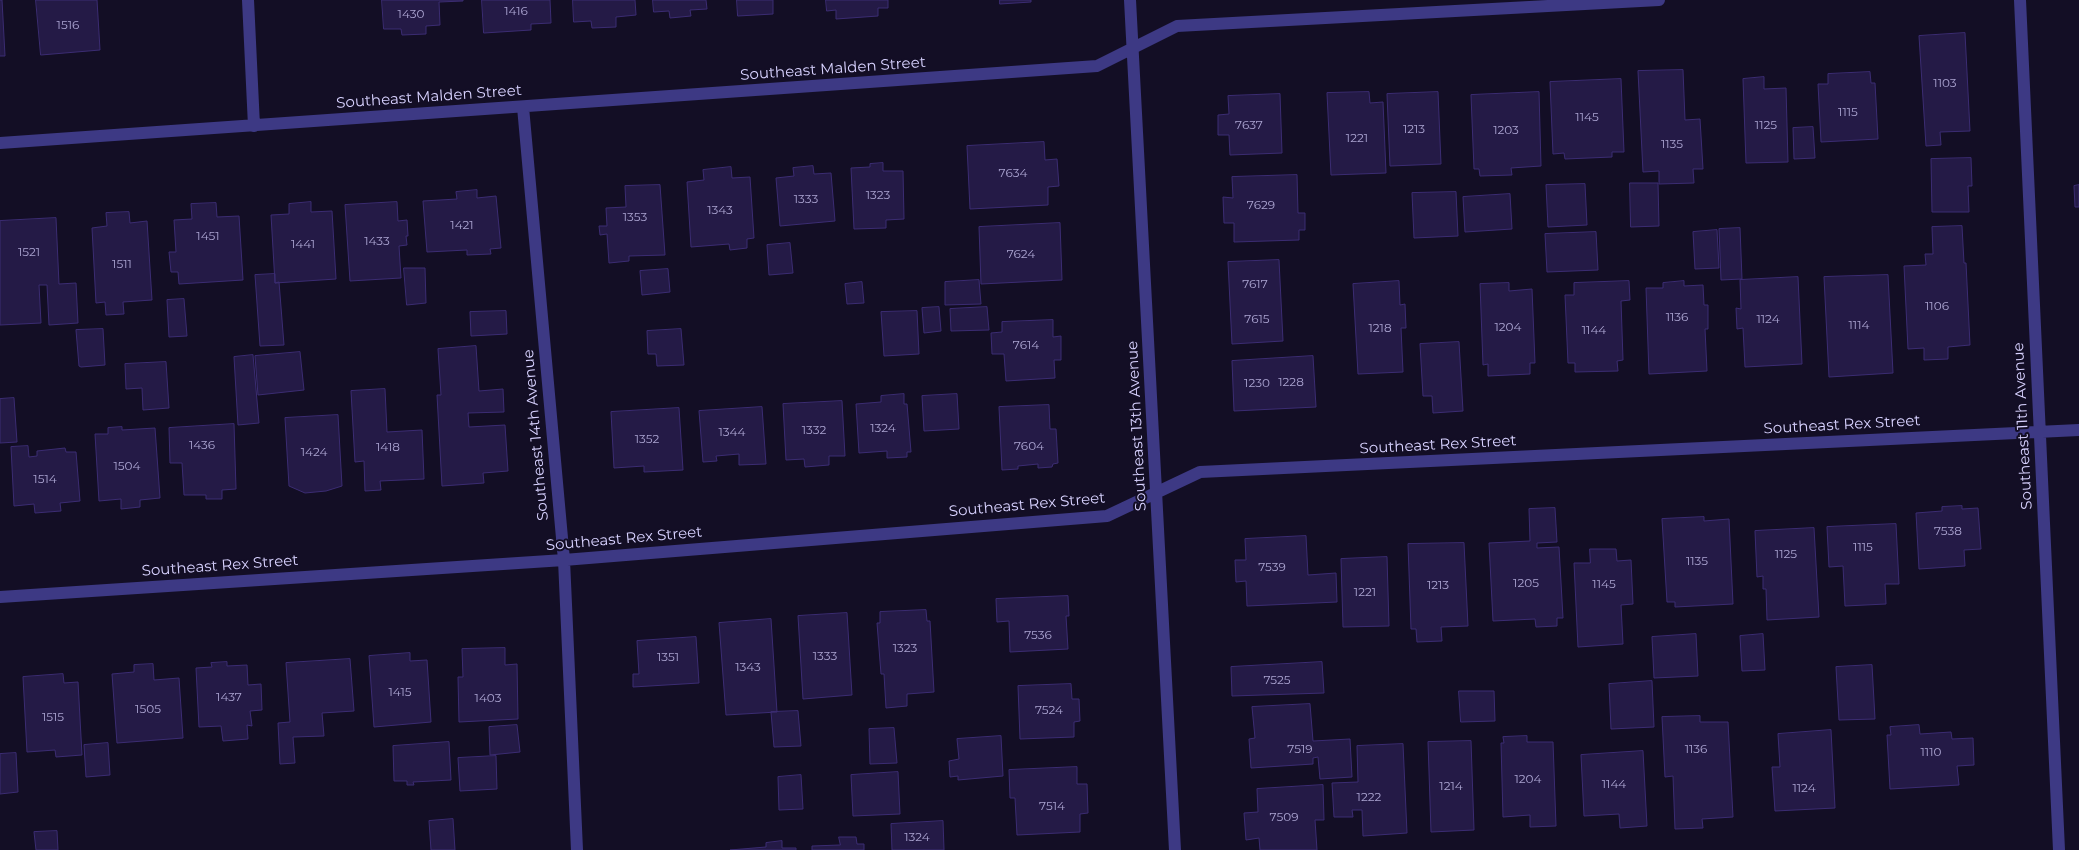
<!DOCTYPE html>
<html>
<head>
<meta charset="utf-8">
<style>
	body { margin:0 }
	canvas { display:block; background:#130e25 }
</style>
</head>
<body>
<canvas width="2079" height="850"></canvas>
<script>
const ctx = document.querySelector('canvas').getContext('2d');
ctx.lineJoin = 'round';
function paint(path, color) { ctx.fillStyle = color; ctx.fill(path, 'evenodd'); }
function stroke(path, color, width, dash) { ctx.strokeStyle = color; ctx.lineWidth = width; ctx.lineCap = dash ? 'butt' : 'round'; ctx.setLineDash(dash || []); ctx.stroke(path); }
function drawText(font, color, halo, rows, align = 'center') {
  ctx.font = font + ' Montserrat,sans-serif'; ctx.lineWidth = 4; ctx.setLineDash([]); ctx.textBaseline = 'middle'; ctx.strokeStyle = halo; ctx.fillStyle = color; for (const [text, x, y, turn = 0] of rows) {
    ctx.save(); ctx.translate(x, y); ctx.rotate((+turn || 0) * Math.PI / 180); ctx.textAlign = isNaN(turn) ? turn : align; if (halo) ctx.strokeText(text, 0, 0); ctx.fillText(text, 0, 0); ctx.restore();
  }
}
const building = new Path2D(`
	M0,0H2L5,56H0Z
	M36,0H97L100,50L41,55Z
	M382,0H463V1L439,2L440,25L426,26V34L402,35L401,29H384Z
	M482,0H550L551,23L531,24V30L484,33Z
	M573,0H635L636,15L616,17V27L592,28L591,21L574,22Z
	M653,0H706L707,9L690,10L691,16L670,18L669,11L654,12Z
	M737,0H773V14L738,16Z
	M826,0H888V8H878V16L836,19V10L827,11Z
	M1000,0H1031V2L1000,4Z
	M1965,33L1970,131L1940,132L1941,145L1926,146L1919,36Z
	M1683,70L1685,120L1700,119L1703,169H1693L1694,183L1659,184V171L1643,172L1638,71Z
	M1870,72L1871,83H1875L1878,139L1821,142L1818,84H1828V74Z
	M1764,77V89L1786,88L1788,162L1746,163L1743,79Z
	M1621,79L1624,152H1612V157L1565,159L1564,153L1553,154L1550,82Z
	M1369,92L1370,103L1383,102L1386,173L1331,175L1327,93Z
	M1438,92L1441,164L1390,166L1387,94Z
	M1539,92L1541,166L1511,168L1512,175L1480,176L1479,169H1474L1471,95Z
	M1280,94L1282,153L1230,155L1229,135H1218V115L1229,114L1228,96Z
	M1813,127L1815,158L1794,159L1793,128Z
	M1044,142L1045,160L1057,159L1059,186L1048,187V205L970,209L967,146Z
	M1971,158L1972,186H1968L1969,212H1932L1931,159Z
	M883,163V171H903L904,219L886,220V228L854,229L851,168L870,167V164Z
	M813,166L814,174L831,173L835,221L780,226L776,178L794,176L793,168Z
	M731,167L732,178L750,177L754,238L747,239V248L730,250L729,244L691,247L687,182L704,180L703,170Z
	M1297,175L1298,213H1305V230H1299V240L1234,242V223H1224L1223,197L1233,198L1232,177Z
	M1630,183H1658L1659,226L1631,227Z
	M1585,184L1587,225L1548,227L1546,185Z
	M660,185L665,255L629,256V261L609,263L607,234L600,235L599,226H607L606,208L626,207L625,186Z
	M2079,185V207H2075L2074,186Z
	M477,190V198L496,196L501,248L490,249L491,254L467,255V250L427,252L423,201L457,199L456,192Z
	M1456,192L1458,236L1414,238L1412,193Z
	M1510,194L1512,229L1465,232L1463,197Z
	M311,202V212L332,211L336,279L275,283L271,215L289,214V204Z
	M397,202L398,221L407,220L408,236H406L407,245L399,246L401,278L350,281L345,205Z
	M216,203L217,217L239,216L243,280L179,284L178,272H171L169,252H176L174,220L192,219L191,204Z
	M129,212L130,223L147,221L152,300L123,302L124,314L106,315L105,302L96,303L92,228L107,226L106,213Z
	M56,218L59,284L76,283L78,323L49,325L47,285H39L41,323L0,325V221Z
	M1060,223L1062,280L981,284L979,227Z
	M1962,226L1964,263H1966L1970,345L1948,347V359L1924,360V348L1908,349L1904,266L1926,265L1925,254H1933L1932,227Z
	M1740,228L1742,279L1721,280L1719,229Z
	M1717,230L1719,268L1695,269L1693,232Z
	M1596,232L1598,270L1547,272L1545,234Z
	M790,243L793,273L769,275L767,245Z
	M1279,260L1283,341L1232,344L1228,262Z
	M404,268H425L426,303L407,305Z
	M668,269L670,292L642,295L640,271Z
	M275,274V283L279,282L284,345L260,346L255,275Z
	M1888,275L1893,373L1829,377L1824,277Z
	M1798,277L1802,364L1745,367L1743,328L1737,329L1736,308L1741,309L1740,280Z
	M979,280L981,304L945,305V282Z
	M1399,281L1400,305L1405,304L1406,328H1401L1403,372L1358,374L1353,284Z
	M1629,281L1630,300L1621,301L1623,360L1617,361L1618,371L1575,372V363H1568L1565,295H1574V283Z
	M1684,281V286L1703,285L1704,305H1708V329H1705L1707,371L1649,374L1646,288H1663V283Z
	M862,282L864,303L847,304L845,284Z
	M1509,283V291L1532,289L1535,363H1530V374L1488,376V364L1483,365L1480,284Z
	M184,299L187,336L169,337L167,300Z
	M939,307L941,331L924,333L922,308Z
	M987,307L989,330L951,331L950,309Z
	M506,311L507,334L471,336L470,312Z
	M917,311L919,354L884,356L881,312Z
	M1053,320V337L1061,336V360H1054L1055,378L1006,381L1004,354H992L991,333L1002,332V322Z
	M103,329L105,365L81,367L79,366L76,330Z
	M681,329L684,365L657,366L656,354H648L647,331Z
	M1459,342L1463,411L1433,413L1432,396H1423L1420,344Z
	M476,346L479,391L503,389L504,412L468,413L469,427L505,425L508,471L483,473L484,483L442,486L437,395H441L438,349Z
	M300,352L304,390L258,395L255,356Z
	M253,355L259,423L238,425L234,357Z
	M1313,356L1316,407L1234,411L1232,361Z
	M166,362L169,408L143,410L142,388L126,389L125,364Z
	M385,389L387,432L422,430L424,479L380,481L381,490L365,491L364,461L355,462L351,391Z
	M904,394V404H907L911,452H907V457L887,458V451L859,453L856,404L881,402V396Z
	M957,394L959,429L924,431L922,396Z
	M14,398L17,442L0,443V399Z
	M842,401L845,456H829V465L805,467L804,459L786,460L783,404Z
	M1049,405L1050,429H1056L1058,463L1053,464L1052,467L1038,468V464L1018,466V469L1002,470L999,407Z
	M762,407L766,464L739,465V454L716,456L717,461L703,462L699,411Z
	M679,408L683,470L644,472V466L614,468L611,412Z
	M338,415L342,486L326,491L305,493L289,486L285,418Z
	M234,424L236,489L222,490V499H206V495H184L182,463H170L169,428Z
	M122,427V430L155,428L160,498L140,500V507L121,509V499L99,501L95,434H108V428Z
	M28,446L29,457L37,456V451L65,448L66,452H76L80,501L60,503L61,511L35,513L34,504L14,506L11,447Z
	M1962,506V509L1978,508L1981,549L1964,550L1965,566L1919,569L1916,513L1942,511V507Z
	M1555,508L1557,542L1537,543V548L1559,547L1563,618H1557V626L1536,627L1535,619L1493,621L1489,543L1530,541L1529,509Z
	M1704,517V521L1729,519L1733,604L1675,607V602H1667L1662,519Z
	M1896,524L1899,584H1885L1886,604L1845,606L1843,566L1829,567L1827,527Z
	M1814,528L1819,617L1767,620L1766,589H1763V576L1757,577L1755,531Z
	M1306,536L1308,575L1336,573L1337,602L1247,606L1246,581L1236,582L1235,560H1246L1245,539Z
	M1464,543L1468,626L1441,627L1442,641L1417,642L1416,629H1411L1408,544Z
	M1590,549H1616L1617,561L1631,560L1633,604L1621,605L1623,644L1578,647L1574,563H1590Z
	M1387,557L1389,626L1343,627L1341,559Z
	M1068,596L1069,616H1066L1068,649L1010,652L1009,621L997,622L996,599Z
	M926,610L927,621H930L934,692L907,694V706L886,708L884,674H881L877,623H880V612Z
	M847,613L852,695L803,699L798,616Z
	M771,619L777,712L726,715L719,623Z
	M1696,634L1698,676L1654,678L1652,637Z
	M1763,634L1765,670L1742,671L1740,636Z
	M696,637L699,683L633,687V674H639L637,641Z
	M505,648V665L517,664L518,719L459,722L458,677H463L462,649Z
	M410,653V661L427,660L431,722L374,727L369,656Z
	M350,659L354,711L322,713L324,736L293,737L295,763L280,764L278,723L290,722L286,663Z
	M227,662V666L247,665L248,685L261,684L262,710L250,711L252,726L247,725L248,739L223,741L221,726L199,727L196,668L212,667L211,663Z
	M1322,662L1324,693L1232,696L1231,667Z
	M153,664L154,680L179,678L183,738L117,743L112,674L134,672V665Z
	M1872,665L1875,719L1839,720L1836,667Z
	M63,674L64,683L78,682L82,755L56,757L55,750L27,752L23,677Z
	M1652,681L1654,727L1611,729L1609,684Z
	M1071,684L1072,699H1079L1080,721L1074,722V737L1020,739L1018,686Z
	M1459,691H1494L1495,721L1461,722Z
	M1310,704L1313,741L1350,739L1352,777L1320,779L1318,757L1313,758V764L1251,768L1249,739L1255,738L1252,707Z
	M798,711L801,746L774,747L771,712Z
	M1700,716V722H1728L1733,817L1702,819L1703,828L1675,829L1673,776L1665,777L1662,717Z
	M517,725L520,752L490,755L489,727Z
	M1919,725L1920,734L1951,732L1952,739L1973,738L1974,765L1957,766L1959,785L1890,789L1887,735H1891L1890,727Z
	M894,728L897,763L870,764L869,729Z
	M1831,730L1835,808L1775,811L1772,767H1780L1778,734Z
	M1001,736L1003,776L958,780V776L950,777L949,761L959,759L957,739Z
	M1527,736V742H1553L1556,826L1530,827V815L1503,817L1501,743H1504L1503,737Z
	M1471,741L1474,830L1431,832L1428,742Z
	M449,742L451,780L413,782L414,785H407V781H394L393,746Z
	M108,743L110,775L86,777L84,745Z
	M1403,744L1407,833L1363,836L1362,810H1352L1353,817H1334L1332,783L1358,782L1357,746Z
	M1643,751L1647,826L1620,828L1619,814L1584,816L1581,755Z
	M16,753L18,792L0,794V754Z
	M496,756L497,789L460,791L458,758Z
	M1077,767V784H1087L1088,813L1080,814V832L1017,835L1015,798H1010L1009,770Z
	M898,772L900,814L853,816L851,775Z
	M801,775L803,809L779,810L778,777Z
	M1323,785L1324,820H1315L1317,850H1260L1259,838L1246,840L1244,813L1258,812L1257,789Z
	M453,819L455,850H431L429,821Z
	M943,821L944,850H892L891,824Z
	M57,831L58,850H36L34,832Z
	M839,837H856L857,844H864V850H812V846L840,845Z
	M782,841V848H796V850H730L766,847V843Z`);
paint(building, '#241a46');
stroke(building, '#3b2c72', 1);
stroke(new Path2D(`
	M248,0L254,126
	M1130,0L1175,850
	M2020,0L2059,850
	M523,107L564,560L577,850
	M0,143L1097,66L1177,26L1659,0
	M0,597L564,560L1107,516L1200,472L2079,430`), '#3d3984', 12);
drawText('12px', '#aba4d1', null, [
	["1416",516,11],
	["1430",411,14],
	["1516",68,25],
	["1103",1945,83],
	["1115",1848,112],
	["1145",1587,117],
	["7637",1249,125],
	["1125",1766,125],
	["1213",1414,129],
	["1203",1506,130],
	["1221",1357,138],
	["1135",1672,144],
	["7634",1013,173],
	["1323",878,195],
	["1333",806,199],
	["7629",1261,205],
	["1343",720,210],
	["1353",635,217],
	["1421",462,225],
	["1451",208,236],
	["1433",377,241],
	["1441",303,244],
	["1521",29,252],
	["7624",1021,254],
	["1511",122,264],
	["7617",1255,284],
	["1106",1937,306],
	["1136",1677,317],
	["7615",1257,319],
	["1124",1768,319],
	["1114",1859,325],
	["1204",1508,327],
	["1218",1380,328],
	["1144",1594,330],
	["7614",1026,345],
	["1228",1291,382],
	["1230",1257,383],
	["1324",883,428],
	["1332",814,430],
	["1344",732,432],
	["1352",647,439],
	["1436",202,445],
	["7604",1029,446],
	["1418",388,447],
	["1424",314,452],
	["1504",127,466],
	["1514",45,479],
	["7538",1948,531],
	["1115",1863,547],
	["1125",1786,554],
	["1135",1697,561],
	["7539",1272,567],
	["1205",1526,583],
	["1145",1604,584],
	["1213",1438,585],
	["1221",1365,592],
	["7536",1038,635],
	["1323",905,648],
	["1333",825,656],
	["1351",668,657],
	["1343",748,667],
	["7525",1277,680],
	["1415",400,692],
	["1437",229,697],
	["1403",488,698],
	["1505",148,709],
	["7524",1049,710],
	["1515",53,717],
	["7519",1300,749],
	["1136",1696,749],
	["1110",1931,752],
	["1204",1528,779],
	["1144",1614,784],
	["1214",1451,786],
	["1124",1804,788],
	["1222",1369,797],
	["7514",1052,806],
	["7509",1284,817],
	["1324",917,837]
]);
drawText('15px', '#d8d2ff', '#130e25', [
	["Southeast Malden Street",833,69,-4],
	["Southeast Malden Street",429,97,-4],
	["Southeast Rex Street",1842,425,-3],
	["Southeast 13th Avenue",1137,426,-93],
	["Southeast 11th Avenue",2023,426,-93],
	["Southeast 14th Avenue",536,435,-95],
	["Southeast Rex Street",1438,445,-3],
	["Southeast Rex Street",1027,505,-5],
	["Southeast Rex Street",624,539,-5],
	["Southeast Rex Street",220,566,-4]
]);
</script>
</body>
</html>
